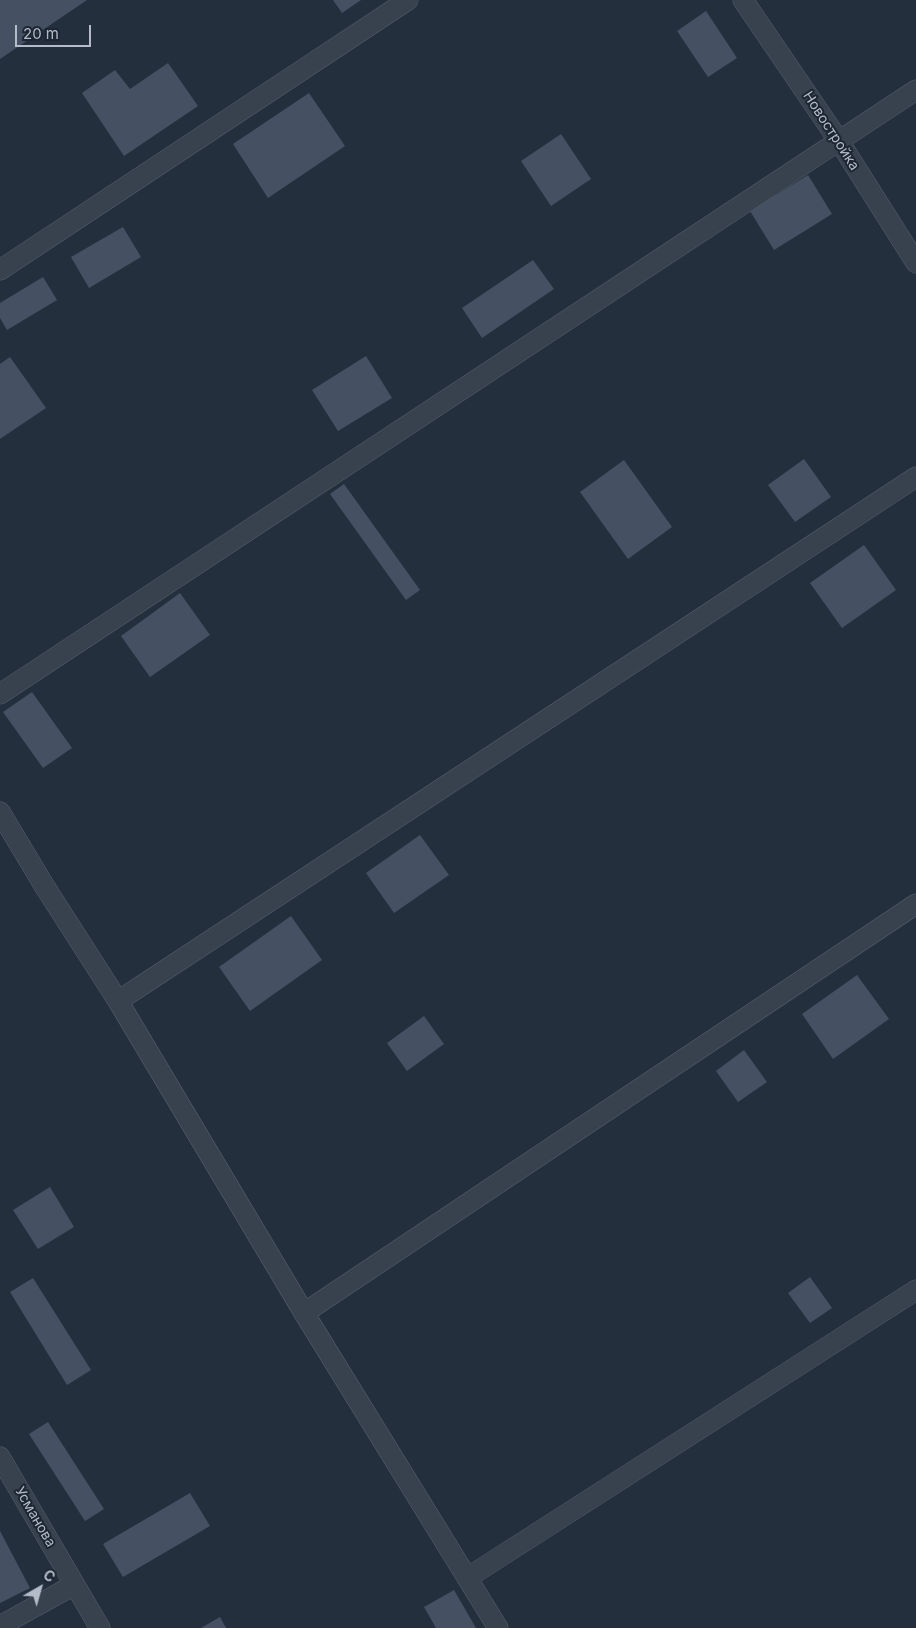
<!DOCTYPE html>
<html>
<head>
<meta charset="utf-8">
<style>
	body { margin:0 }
	#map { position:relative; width:916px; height:1628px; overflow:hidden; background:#242f3e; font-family:Inter,sans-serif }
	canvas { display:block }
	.north { position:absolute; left:15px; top:1563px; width:50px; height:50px; -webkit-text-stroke:4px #1d2633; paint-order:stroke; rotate:38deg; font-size:14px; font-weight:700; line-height:20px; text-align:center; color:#b4bcc9 }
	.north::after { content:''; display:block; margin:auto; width:18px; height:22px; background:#b4bcc9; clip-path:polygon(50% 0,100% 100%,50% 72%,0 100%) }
	.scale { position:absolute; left:15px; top:25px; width:76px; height:22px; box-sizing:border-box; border:2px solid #b4bcc9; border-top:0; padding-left:6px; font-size:15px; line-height:18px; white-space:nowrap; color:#b4bcc9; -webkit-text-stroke:4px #1d2633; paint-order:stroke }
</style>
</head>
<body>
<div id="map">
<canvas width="916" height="1628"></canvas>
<div class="north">С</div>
<div class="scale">20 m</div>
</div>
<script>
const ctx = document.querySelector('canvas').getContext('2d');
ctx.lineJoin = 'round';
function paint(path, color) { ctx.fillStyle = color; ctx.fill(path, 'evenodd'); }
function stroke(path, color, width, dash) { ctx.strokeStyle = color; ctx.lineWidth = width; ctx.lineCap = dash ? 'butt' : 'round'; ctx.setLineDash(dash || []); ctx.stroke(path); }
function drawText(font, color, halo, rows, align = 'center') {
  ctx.font = font + ' Inter,sans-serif'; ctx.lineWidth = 4; ctx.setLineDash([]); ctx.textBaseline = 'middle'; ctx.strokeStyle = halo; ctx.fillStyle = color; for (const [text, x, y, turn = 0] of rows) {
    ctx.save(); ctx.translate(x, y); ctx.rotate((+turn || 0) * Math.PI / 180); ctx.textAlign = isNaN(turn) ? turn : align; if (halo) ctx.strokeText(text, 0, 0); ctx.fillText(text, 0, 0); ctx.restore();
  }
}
paint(new Path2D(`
	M0,0H87L0,59Z
	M333,0H361L342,13Z
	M706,11L737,58L708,77L677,31Z
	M168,63L198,106L124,156L82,93L115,70L130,89Z
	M309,93L345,146L268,198L233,144Z
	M561,134L591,179L551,206L521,161Z
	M808,175L832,214L774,250L750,211Z
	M123,227L141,257L89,288L71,257Z
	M533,260L554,289L482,338L462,308Z
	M43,277L57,300L7,330L0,318V303Z
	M366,356L392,398L338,431L312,390Z
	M10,357L46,408L0,439V364Z
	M804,459L831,497L795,522L768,485Z
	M624,460L672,527L628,559L580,492Z
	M344,484L420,590L406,600L330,494Z
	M864,545L896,590L842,628L810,583Z
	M180,593L210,635L150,677L121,636Z
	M32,692L72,748L43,768L3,712Z
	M420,835L449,875L394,913L366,873Z
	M291,916L322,960L250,1011L219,967Z
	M857,975L889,1019L833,1059L802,1014Z
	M424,1016L444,1044L407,1071L387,1043Z
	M744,1050L767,1082L738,1102L716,1071Z
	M50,1187L74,1227L38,1249L13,1210Z
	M810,1277L832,1308L810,1323L788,1293Z
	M33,1278L91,1370L67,1385L10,1292Z
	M48,1422L104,1509L85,1521L29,1434Z
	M190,1493L210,1526L123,1577L103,1544Z
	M0,1531L30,1588L0,1603Z
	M454,1590L476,1628H436L424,1607Z
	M220,1617L226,1628H201Z`), '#455162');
const minor = new Path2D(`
	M743,0L839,141L916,263
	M0,270L408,0
	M0,694L916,90
	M0,812L45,887L118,1001L304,1313L498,1628
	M118,1001L916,477
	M304,1313L916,904
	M0,1457L100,1628
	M467,1578L916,1290
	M0,1626L74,1585`);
stroke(minor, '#565f6c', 21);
stroke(minor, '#38414e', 20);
drawText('14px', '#b4bcc9', '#1d2633', [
	["Новостройка",831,131,57],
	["Усманова",35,1517,60]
]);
</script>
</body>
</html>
